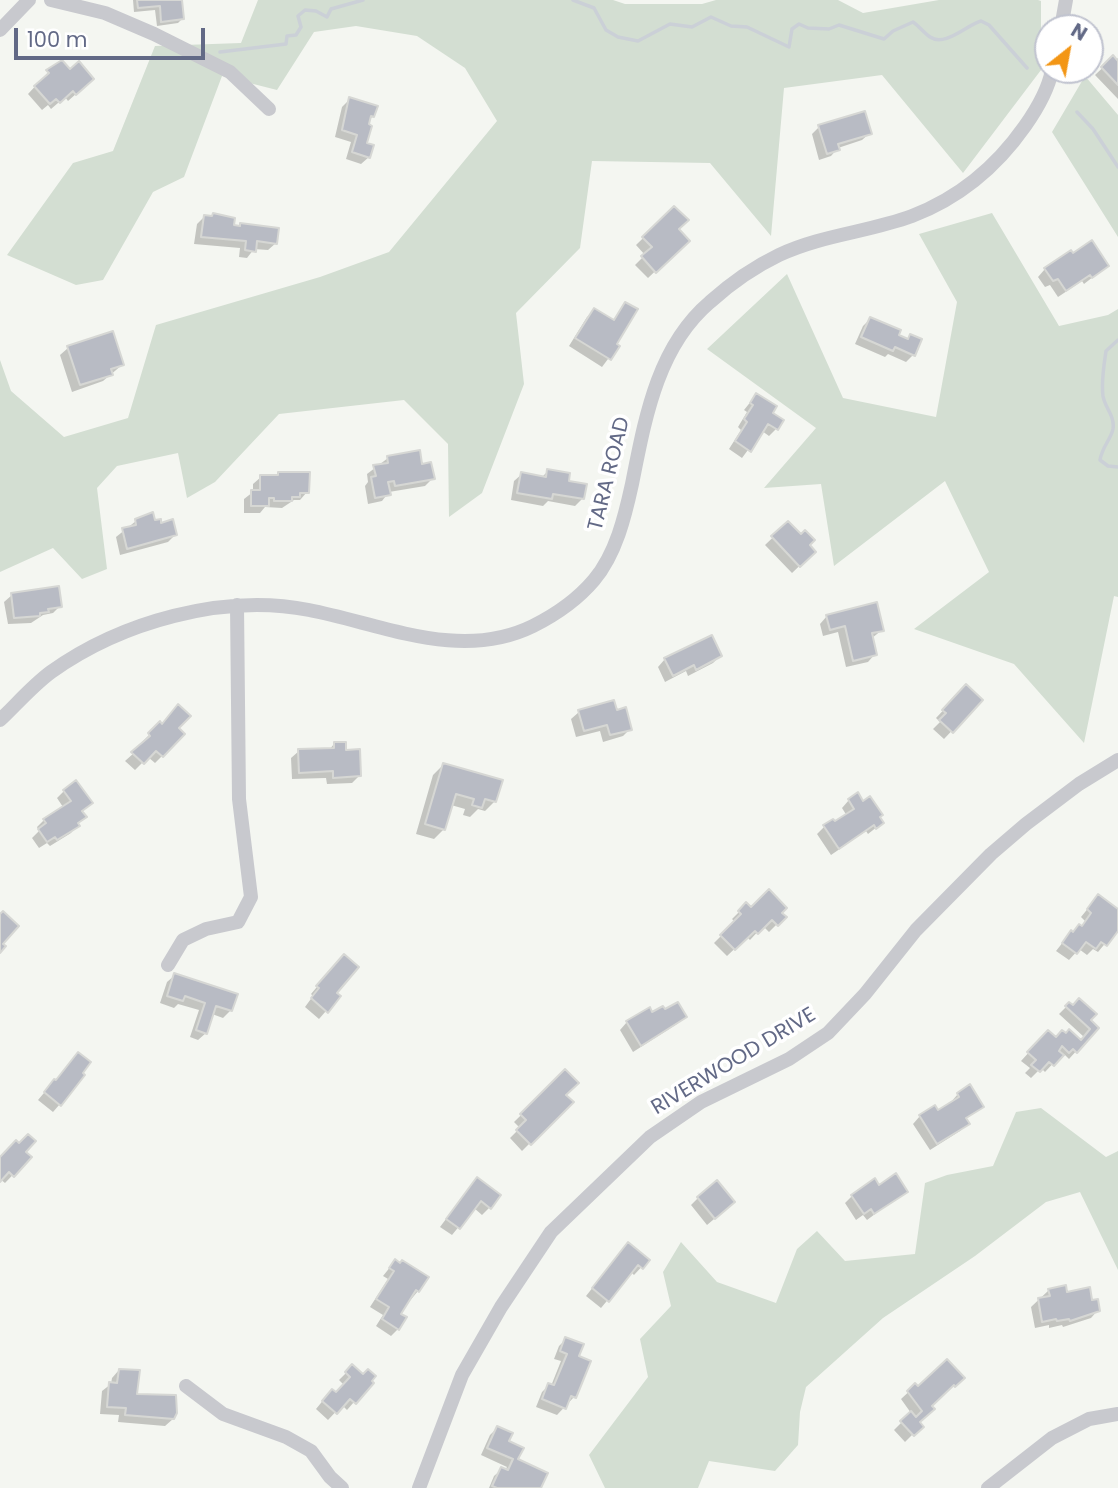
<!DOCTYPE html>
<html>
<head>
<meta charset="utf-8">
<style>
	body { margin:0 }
	#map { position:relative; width:1118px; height:1488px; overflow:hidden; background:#f4f6f1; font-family:Poppins,sans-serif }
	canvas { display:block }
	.north { position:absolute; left:1034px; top:14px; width:70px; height:70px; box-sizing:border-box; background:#fff; border:2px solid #c0c3cf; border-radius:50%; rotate:31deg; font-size:19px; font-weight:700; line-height:28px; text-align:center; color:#626986 }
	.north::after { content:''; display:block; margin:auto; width:24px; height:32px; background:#f39615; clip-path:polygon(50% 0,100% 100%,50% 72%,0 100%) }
	.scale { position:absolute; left:14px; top:28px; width:191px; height:32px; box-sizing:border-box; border:4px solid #626986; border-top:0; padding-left:9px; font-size:21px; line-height:24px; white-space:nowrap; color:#626986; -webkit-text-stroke:5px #fff; paint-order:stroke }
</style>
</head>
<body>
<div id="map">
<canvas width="1118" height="1488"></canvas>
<div class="north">N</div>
<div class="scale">100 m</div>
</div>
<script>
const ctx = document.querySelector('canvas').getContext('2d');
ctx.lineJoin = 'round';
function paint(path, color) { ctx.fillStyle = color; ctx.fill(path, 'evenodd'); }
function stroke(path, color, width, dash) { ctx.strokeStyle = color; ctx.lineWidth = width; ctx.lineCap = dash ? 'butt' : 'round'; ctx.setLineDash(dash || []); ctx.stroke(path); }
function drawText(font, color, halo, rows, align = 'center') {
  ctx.font = font + ' Poppins,sans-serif'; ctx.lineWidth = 7; ctx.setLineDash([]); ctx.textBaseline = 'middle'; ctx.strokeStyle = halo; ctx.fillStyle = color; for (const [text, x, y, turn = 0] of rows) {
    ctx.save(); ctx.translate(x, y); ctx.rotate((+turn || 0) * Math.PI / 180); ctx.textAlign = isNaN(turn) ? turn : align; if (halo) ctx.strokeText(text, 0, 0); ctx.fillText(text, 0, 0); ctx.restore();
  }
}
paint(new Path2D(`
	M258,0H613L625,4H702L716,0H838L863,13L939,0H1038L1041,1V70L963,173L882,75L784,88L771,236L710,163L592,161L580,248L516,313L524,384L482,493L449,517L448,444L404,400L279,414L215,482L187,498L178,453L117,466L97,488L107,569L82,579L53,548L0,572V360L11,391L64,437L128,418L156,325L320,277L389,252L497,121L465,68L417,36L356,26L314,32L277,90L222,76L184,177L153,192L103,280L76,285L7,255L73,163L113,151L155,46L241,43Z
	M1085,76L1118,115V237L1052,132Z
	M992,213L1059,326L1108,315L1118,309V597L1114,596L1084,743L1014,664L914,629L989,572L945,481L834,566L821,484L764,488L816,428L707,349L787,274L843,398L936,417L957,302L919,234Z
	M1041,1108L1106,1157L1118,1151V1270L1080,1192L1046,1202L975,1256L883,1318L806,1387L800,1412L798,1445L775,1471L709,1461L698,1488H605L589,1455L648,1377L640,1339L671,1306L663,1272L681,1242L717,1282L776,1303L797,1249L817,1231L845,1261L915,1254L925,1183L947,1175L993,1166L1016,1112Z`), '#d3ded2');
paint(new Path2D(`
	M133,0H180L182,19L178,23L157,26L155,10L134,12Z
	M1113,58L1115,61L1118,58V99L1095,75Z
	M54,66L85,86L68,101L65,97L51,109L48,105L42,110L28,94Z
	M350,99L373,116L368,121L365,144L369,157L361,164L346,159L351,142L335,137L342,107Z
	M819,127L870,133L862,140L838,148L831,156L819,160L812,134Z
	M674,208L677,229L687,241L648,278L635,265L645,255L636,245Z
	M204,217L232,227H238L241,225L276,243L268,250L254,249L247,258L239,257L240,248L194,244L197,224Z
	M1107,266L1084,284L1082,281L1058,297L1050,285L1045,287L1038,277L1045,269Z
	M626,304L614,345L617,347L602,367L569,346L587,317L595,310L612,321Z
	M870,319L906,340L910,336L913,355L906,362L888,354L885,357L855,344L863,326Z
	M68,348L122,365L103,381L72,392L60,355Z
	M756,395L771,414L776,429L769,436L762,431L742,458L729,449L741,430L738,427L747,412L744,410Z
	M388,458L421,466L433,478L425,486L389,492L382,501L368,504L365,486L368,482L367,474Z
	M548,471L567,483L582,499L575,506L548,501L543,506L511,500L514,481L522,474L541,478Z
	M279,474L307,492L300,500H294L282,508L265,507L260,513H244V499L253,492V484L261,477H275Z
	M136,521L154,522L176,534L168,542L120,555L116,537Z
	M788,523L814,552L792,573L765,545Z
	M12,595L60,606L53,613L43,615L31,623L8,624L4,602Z
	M827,616L882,630L872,638L875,654L868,662L846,667L838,632L823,636L820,624Z
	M720,656L713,663L688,676L686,671L665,682L658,667L665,659Z
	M966,686L981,700L944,739L933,729L940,722L936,718Z
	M579,712H616L630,729L623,736L603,742L600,731L576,737L571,719Z
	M160,724L177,728L162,756L155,763L148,757L135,770L125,761L144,744L142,742Z
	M334,744L345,752L359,776L352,783L327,784L326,778L292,779L291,758L299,751L329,750Z
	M443,765L495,801L485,811L478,809L470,817L463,815L465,809L451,805L444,829L434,839L416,834L433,775Z
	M64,791L91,803L81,813L84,817L71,833L50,846L47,843L39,848L32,838L39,831L37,827L44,820L63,807L57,798Z
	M849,800L863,803L882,823L868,834L866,831L831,855L817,834L824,827L834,824L847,816L842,808Z
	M1098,896L1118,911V928L1098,952L1093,949L1087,955L1079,949L1069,960L1056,951L1071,932L1081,927L1085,921L1081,917Z
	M746,905L751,910L780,913L784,917L769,932L763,926L750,940L747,937L727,956L714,943L735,922L732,919Z
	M337,963L335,993L326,1011L319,1019L305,1007L313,996L311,994Z
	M175,975L231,1010L223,1018L212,1014L206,1033L198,1040L190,1037L199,1010L178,1004L174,1008L160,1003L167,982Z
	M1069,1004L1097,1028L1069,1059L1065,1055L1061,1059L1059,1057L1045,1072L1041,1068L1031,1078L1025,1073L1030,1068L1021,1061L1041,1039L1080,1042L1084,1037L1059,1014Z
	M665,1012L685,1017L677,1024L633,1052L620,1030L627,1022Z
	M565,1072L564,1095L571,1102L522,1151L510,1138L520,1128L514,1122Z
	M54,1081L60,1104L53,1112L38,1100Z
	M958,1094L982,1106L965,1120L968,1124L960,1131L930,1150L913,1124L920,1116L937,1113L952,1104L951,1102Z
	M24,1152L30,1157L5,1183L0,1179V1159Z
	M470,1187L490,1207L482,1215L474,1208L452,1235L440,1227Z
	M878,1187L906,1191L867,1220L863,1215L856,1220L845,1203L852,1196Z
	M698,1198L726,1209L707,1225L691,1205Z
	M621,1252L648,1260L634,1275L631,1272L601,1308L586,1296Z
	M395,1261L418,1291L399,1314L398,1329L391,1336L376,1326L383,1315L370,1307L388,1279L383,1276Z
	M1049,1290L1091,1302L1098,1310L1091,1318L1063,1327L1062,1325L1049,1328V1325L1035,1328L1031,1307Z
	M566,1339L577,1357L588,1362L574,1397L557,1415L536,1407L542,1392L549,1385L551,1386L561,1361L554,1359L559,1346Z
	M352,1367L363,1376L354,1402L347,1410L342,1405L328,1420L316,1409L325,1398L336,1394L344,1385L339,1380Z
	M119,1370L135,1396L173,1419L165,1426L118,1422L119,1415L100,1414L102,1391L111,1384L112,1378Z
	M962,1378L929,1406L918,1423L921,1426L905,1442L894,1430L911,1413L901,1399L915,1386L917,1388Z
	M497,1428L516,1460L539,1488H489L494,1476L502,1469L505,1470L507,1467L481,1455L490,1435Z`), '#0003');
stroke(new Path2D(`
	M573,0L594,8L606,30L618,37L638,41L670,24L692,27L711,17L731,26L747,27L789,47L792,29L799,24L808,28L829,29L839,25L884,39L893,31L913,22C919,26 924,33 930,37C945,47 965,26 981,21L989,25L1027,68
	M220,52L286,44L287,36L296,35L301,27L298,16L305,10L316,11L327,17L331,9L363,0
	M1077,112L1093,129L1118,167
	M1118,340L1106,351C1104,365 1101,381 1103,396C1105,408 1115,416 1113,429C1111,439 1102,447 1100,460L1108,466L1118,467`), '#cbd0d7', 3.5);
const building = new Path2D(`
	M137,0H182L184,19L161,22L160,6L138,8Z
	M1113,55L1118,61V85L1101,67Z
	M62,60L70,69L79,61L94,79L76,95L73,91L60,103L56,99L50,104L34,86L49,73L46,70Z
	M349,97L378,106L374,117L371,116L369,124L372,126L367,143L374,145L370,158L352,152L357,135L342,130Z
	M865,111L872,134L838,144L840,150L827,154L818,125Z
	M674,206L689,220L679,229L690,241L656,273L641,256L652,247L642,237Z
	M213,213L235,218L234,225L240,226V223L279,228L277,244L257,241L256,252L245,250L246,241L201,237L204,215L212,216Z
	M1092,240L1109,266L1092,278L1090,275L1066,291L1058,279L1053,281L1044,268L1071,250L1073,253Z
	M625,302L638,309L617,344L620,346L611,360L575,338L594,308L614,320Z
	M870,317L901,330L899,335L908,339L910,334L922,339L915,356L895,347L893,351L861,337Z
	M113,331L124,365L111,369L113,375L80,385L67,346Z
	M756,393L777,406L773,413L784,420L778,430L768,424L751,452L735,441L747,422L744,419L753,405L750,403Z
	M420,450L422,464L431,462L435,479L395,486L394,481L388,482L391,495L375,498L371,477L376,476L373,465L388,463L387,456Z
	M547,469L570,473L569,481L587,484L584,499L553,494L552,499L517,493L521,472L546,477Z
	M278,472H310L309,493H300V497H292V501H274V498H269V506H251V490H260V475H278Z
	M153,512L155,520L161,519V523L173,519L177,535L127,549L122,528L136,525L135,519Z
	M788,521L801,534L805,530L815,540L810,545L816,552L800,567L771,536Z
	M59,586L62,607L48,609L49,612L40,613V616L14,618L11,593Z
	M877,602L884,631L872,633L877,655L853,661L845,626L830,630L826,615Z
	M712,635L722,656L696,670L694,665L673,676L664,658Z
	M966,684L983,700L953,733L939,720L946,713L942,710Z
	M614,700L617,710L626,707L632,730L610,735L607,725L584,731L578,710Z
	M178,704L191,716L179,728L185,734L163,757L156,751L144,764L131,752L150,736L148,733L160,721L162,724Z
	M334,742H346V750L360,749L361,776L333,778V771L299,773L298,749L334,748Z
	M443,763L503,780L496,802L485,799L482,808L472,805L474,799L456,794L445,830L425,824Z
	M76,780L93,803L82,811L87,817L78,823L80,826L57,840L55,837L47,842L38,829L46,823L43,819L71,801L63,790Z
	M858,792L863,801L870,796L883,815L880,817L884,823L876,829L874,825L839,849L823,825L833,819L835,821L854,809L848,799Z
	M769,889L787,908L782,913L787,917L778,926L772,920L758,934L755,931L735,950L720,935L741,914L738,911L746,902L751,907Z
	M1098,894L1118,909V931L1107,946L1101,942L1096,949L1086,942L1077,954L1062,943L1071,930L1073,932L1079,924L1082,926L1091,913L1087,909Z
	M3,911L19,926L3,944L6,946L0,953V914Z
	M344,954L359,967L337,993L341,996L328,1013L311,998L319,988L316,986Z
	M174,973L238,994L232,1011L216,1006L207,1034L196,1030L205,1003L185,996L183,1001L167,996Z
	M1079,998L1097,1014L1091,1020L1099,1028L1077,1053L1073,1049L1069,1053L1062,1046L1059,1051L1064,1055L1054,1066L1049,1062L1040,1072L1031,1065L1036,1060L1027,1052L1048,1030L1056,1037L1062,1030L1066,1033L1069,1029L1081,1040L1090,1029L1065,1006L1069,1002L1073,1005Z
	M678,1002L687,1017L641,1046L626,1021L650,1007L652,1012L663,1006L665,1009Z
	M78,1052L91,1062L83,1073L85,1075L61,1106L44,1092L54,1079L56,1080Z
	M565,1069L579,1083L566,1095L574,1102L531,1145L516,1130L526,1120L520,1114Z
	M970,1084L984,1107L966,1118L970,1124L937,1144L919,1115L935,1105L938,1110L959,1097L957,1093Z
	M28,1134L36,1141L26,1152L32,1157L14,1177L9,1172L0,1182V1157L16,1140L19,1143Z
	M896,1173L908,1192L874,1214L871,1209L864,1214L851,1195L875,1178L879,1185Z
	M477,1177L501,1195L491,1209L481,1201L460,1229L446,1219Z
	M717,1180L735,1202L715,1219L697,1197Z
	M628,1242L650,1260L643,1269L638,1265L609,1302L592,1288Z
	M395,1259L400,1263L402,1260L429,1277L419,1292L416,1290L401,1314L407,1317L399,1330L382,1319L389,1307L376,1299L394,1271L389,1268Z
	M1066,1285L1067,1292L1090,1287L1092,1300L1098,1299L1100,1311L1070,1321L1069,1319L1057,1321L1056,1319L1042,1322L1038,1298L1050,1296L1048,1289Z
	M565,1337L584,1344L579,1356L591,1361L576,1398L571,1396L566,1409L542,1399L548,1383L554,1385L567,1354L560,1351Z
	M947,1359L965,1378L955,1387L954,1385L932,1406L935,1409L920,1422L924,1427L914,1436L900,1421L911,1411L916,1417L922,1411L907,1391L915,1383L918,1386Z
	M352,1364L363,1374L368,1369L376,1376L372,1381L374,1383L356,1404L350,1399L337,1414L322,1401L332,1389L336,1392L350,1377L345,1372Z
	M119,1369L140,1370L137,1394L176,1395L177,1413L174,1419L125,1415L126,1408L107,1407L109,1382L117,1383Z
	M497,1426L513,1433L509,1441L524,1448L518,1459L548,1473L541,1488H497L492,1486L501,1467L508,1470L513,1459L487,1448Z`);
paint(building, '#b8bbc4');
stroke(building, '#d6d7d4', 2);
stroke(new Path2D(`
	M51,0L105,13L154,34L230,72L269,109
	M1061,28L1066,0
	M0,30L29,0
	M0,720C16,705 32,686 51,672C121,622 223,593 309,610C382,624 460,662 533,626C555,615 578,599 594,580C616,554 625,516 632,484C645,419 657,347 710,302C730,284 754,267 779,255C821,235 869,232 912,216C959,198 997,166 1025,126C1037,109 1048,91 1052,70
	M168,965L183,940L206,929L238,922L251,897L239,799L237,605
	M186,1386L223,1414L286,1437L311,1451L330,1477L342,1488
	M419,1488L462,1375L501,1307L551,1232L650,1137L701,1102L789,1059L828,1033L865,994L916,930L991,854L1026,824L1079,784L1118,760
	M988,1488L1052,1438L1089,1419L1118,1414`), '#c8c9ce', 14);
drawText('21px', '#626986', '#fff', [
	["TARA ROAD",610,474,-76],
	["RIVERWOOD DRIVE",734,1062,-31]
]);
</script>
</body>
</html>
